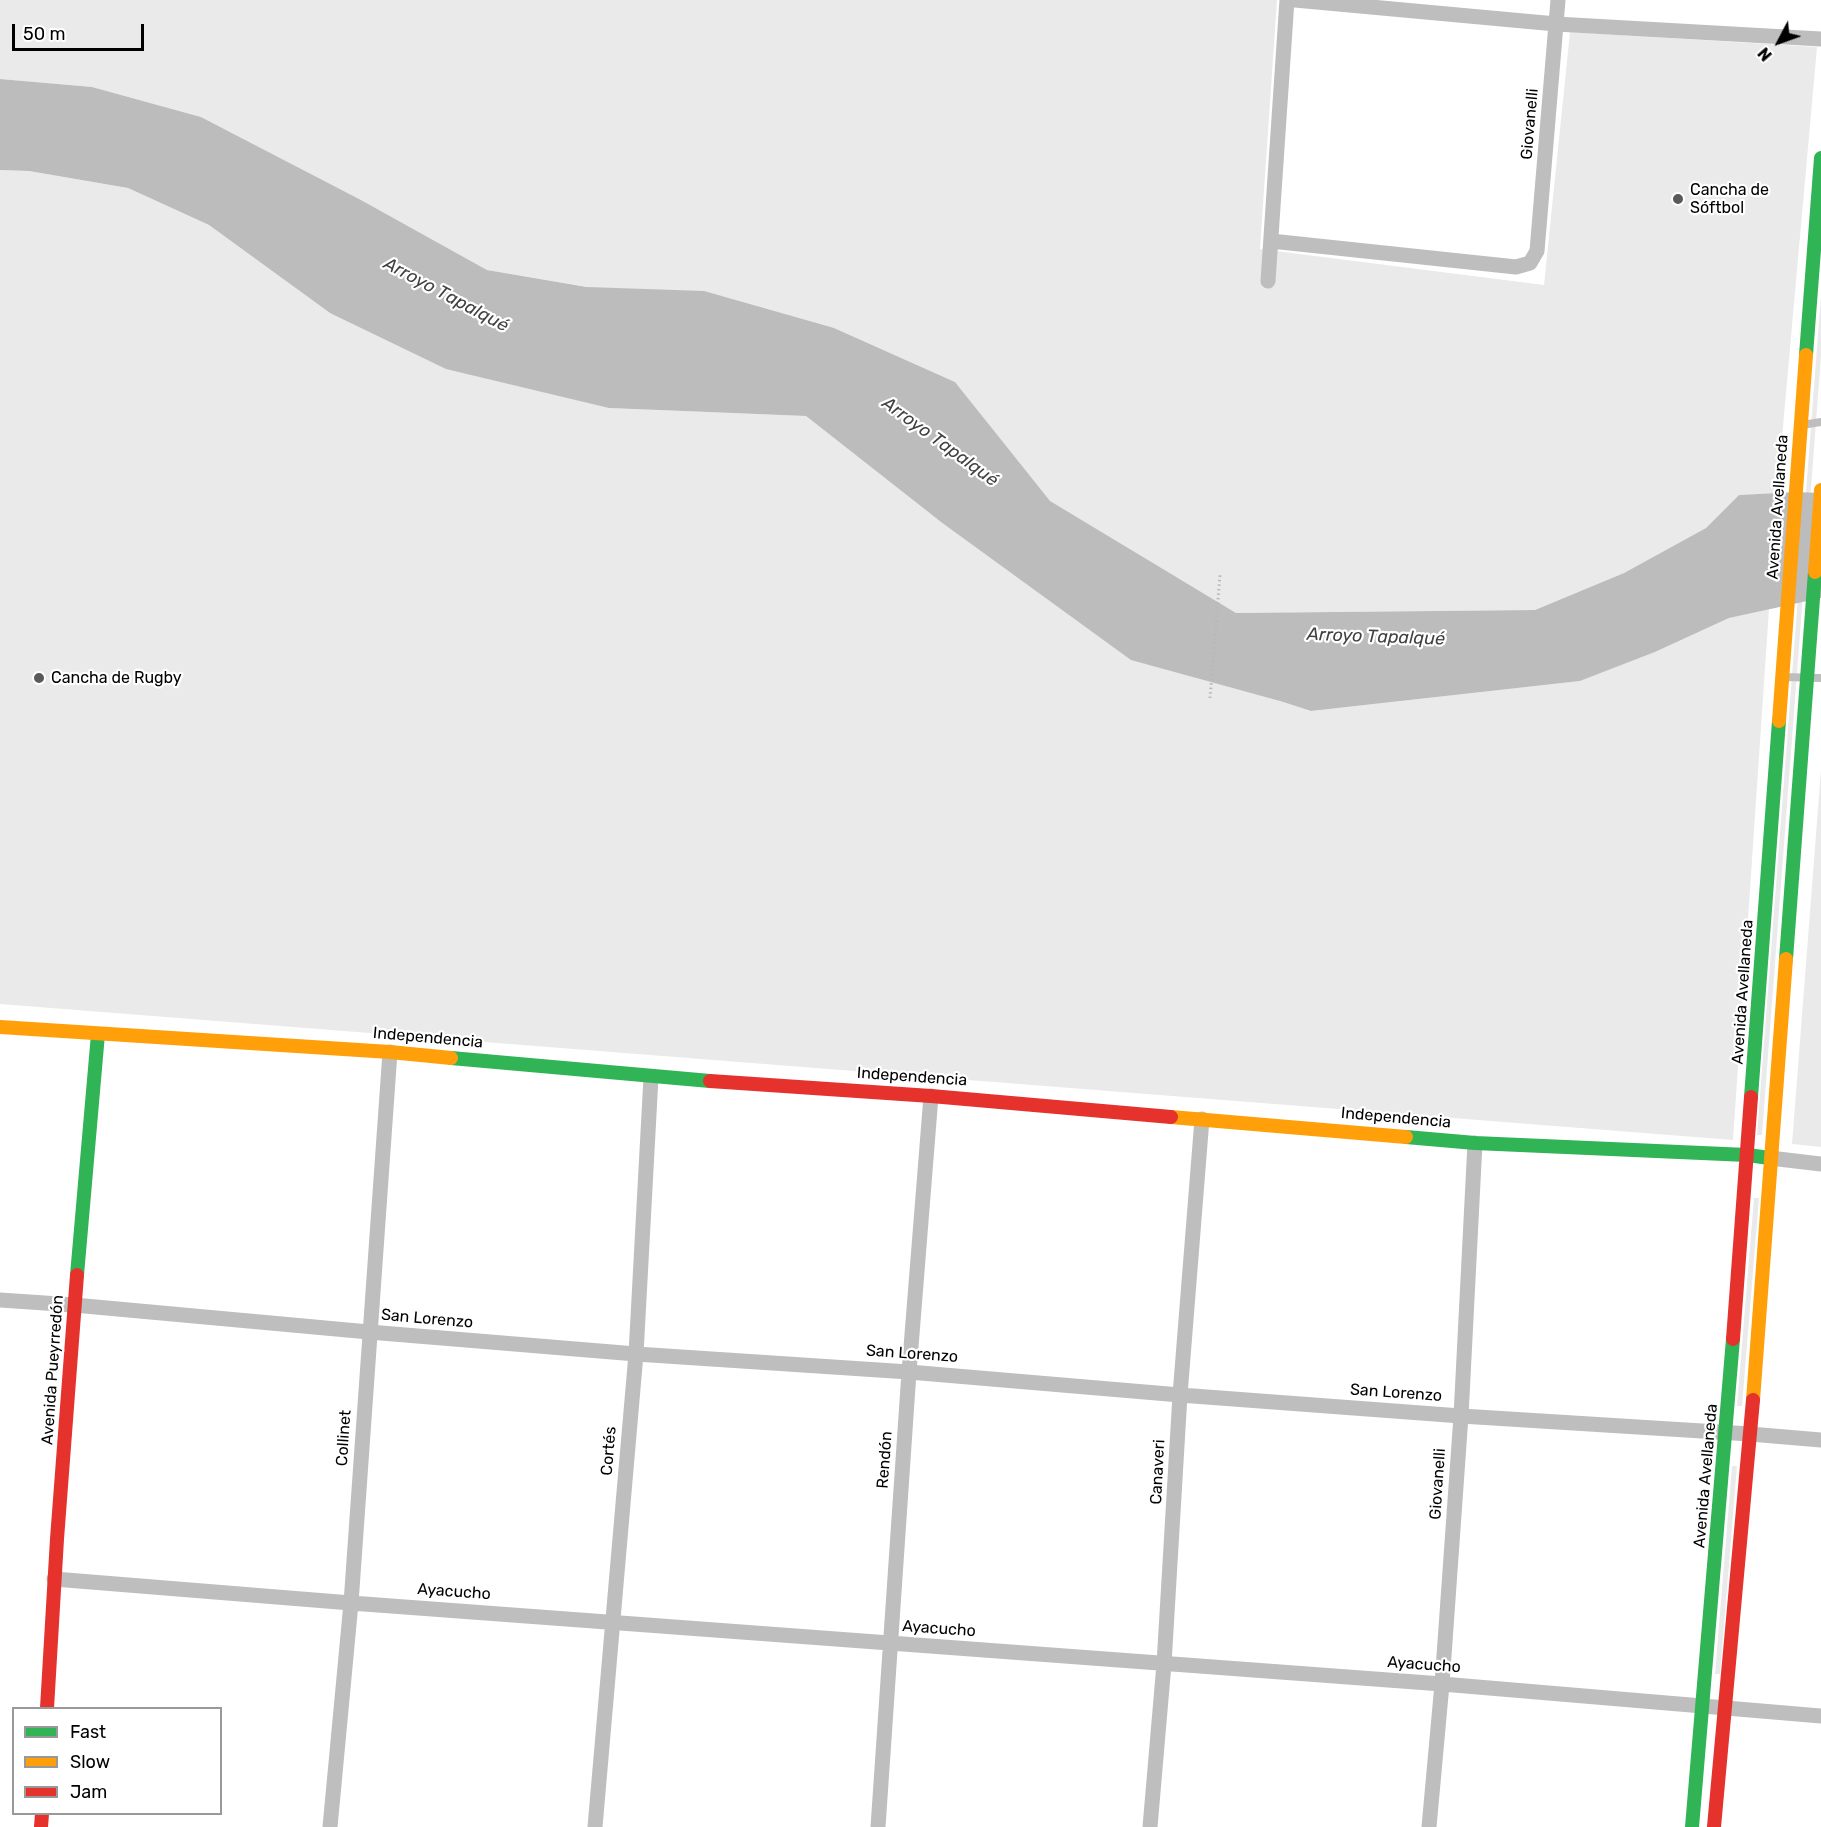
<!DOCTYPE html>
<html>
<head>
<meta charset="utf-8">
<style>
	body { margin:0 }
	#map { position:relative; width:1821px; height:1827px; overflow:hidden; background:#fff; font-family:Rubik,sans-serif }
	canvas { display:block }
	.legend { position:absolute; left:12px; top:1707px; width:210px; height:108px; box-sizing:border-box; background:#fff; border:2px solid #999; margin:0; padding:8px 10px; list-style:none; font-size:18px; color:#000 }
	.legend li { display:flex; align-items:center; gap:12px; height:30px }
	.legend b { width:30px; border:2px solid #999 }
	.north { position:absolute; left:1749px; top:12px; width:60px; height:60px; -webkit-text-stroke:4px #fff; paint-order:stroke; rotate:229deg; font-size:16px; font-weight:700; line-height:24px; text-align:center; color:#000 }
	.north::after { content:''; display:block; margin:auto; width:21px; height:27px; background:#000; clip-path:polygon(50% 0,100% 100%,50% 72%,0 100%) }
	.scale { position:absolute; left:12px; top:24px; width:132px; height:27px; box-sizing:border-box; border:3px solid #000; border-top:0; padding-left:8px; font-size:18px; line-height:21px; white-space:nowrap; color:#000; -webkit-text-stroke:4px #fff; paint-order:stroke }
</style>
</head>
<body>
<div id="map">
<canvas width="1821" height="1827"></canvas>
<ul class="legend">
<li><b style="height:8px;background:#30b455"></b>Fast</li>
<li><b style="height:8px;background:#ff9f0a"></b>Slow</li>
<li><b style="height:8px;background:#e5322d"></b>Jam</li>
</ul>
<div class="north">N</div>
<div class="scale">50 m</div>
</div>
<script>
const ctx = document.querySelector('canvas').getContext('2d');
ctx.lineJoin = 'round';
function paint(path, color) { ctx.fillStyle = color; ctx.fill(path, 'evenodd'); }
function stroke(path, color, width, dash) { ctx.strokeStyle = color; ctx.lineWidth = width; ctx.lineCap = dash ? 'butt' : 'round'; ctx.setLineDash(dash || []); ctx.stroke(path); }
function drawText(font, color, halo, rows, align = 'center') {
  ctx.font = font + ' Rubik,sans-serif'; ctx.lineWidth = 4.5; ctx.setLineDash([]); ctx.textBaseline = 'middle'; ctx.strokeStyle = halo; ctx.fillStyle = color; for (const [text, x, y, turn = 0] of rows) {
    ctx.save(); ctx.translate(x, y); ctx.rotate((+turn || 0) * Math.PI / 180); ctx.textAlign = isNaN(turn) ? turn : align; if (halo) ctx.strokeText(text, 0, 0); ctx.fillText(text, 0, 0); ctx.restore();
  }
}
paint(new Path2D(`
	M0,0H1277L1260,249L1544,285L1570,32L1817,47L1777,493L1739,495L1706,528L1624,573L1535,610L1236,613L1049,501L955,382L834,328L487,270L361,200L201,117L92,87L0,79Z
	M0,170L29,171L128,188L209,225L330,313L609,408L806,416L941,522L1280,701L1311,711L1580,681L1655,652L1729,618L1769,609L1733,1140L0,1004Z
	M1821,295V356L1762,1135H1757Z
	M1821,770V1147L1792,1144Z
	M1754,1198H1759L1742,1406H1737Z
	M1732,1466H1737L1720,1674H1715Z`), '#eaeaea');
paint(new Path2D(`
	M0,79L92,87L201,117L361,200L487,270L587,287L704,291L834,328L955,382L1050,501L1236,613L1535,610L1624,573L1706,528L1739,495L1796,492L1821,493V598L1729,618L1655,652L1580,681L1311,711L1280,701L1131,660L941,522L806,416L609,408L446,369L330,313L209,225L128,188L29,171L0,170Z`), '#bcbcbc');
stroke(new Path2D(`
	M1210,698L1220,575`), '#b8b8b8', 3, [1.5, 3]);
stroke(new Path2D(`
	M1802,425L1821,422
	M1784,677L1821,678`), '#bebebe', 8);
stroke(new Path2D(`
	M1295,0L1556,24L1821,39
	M1271,241L1516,267L1530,263L1537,251L1558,0
	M1268,281L1287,0
	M1770,1158L1821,1164
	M0,1300L74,1305L369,1332L636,1354L909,1372L1180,1395L1461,1416L1750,1434L1821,1440
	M54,1579L351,1603L1442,1684L1821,1716
	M330,1827L351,1603L390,1052
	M595,1827L636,1354L651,1077
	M878,1827L909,1372L931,1096
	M1150,1827L1164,1664L1180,1395L1202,1119
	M1429,1827L1442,1684L1461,1416L1475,1143`), '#bebebe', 15);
stroke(new Path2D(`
	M1806,355L1821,158
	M1786,959L1815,572
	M451,1058L710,1081
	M1751,1097L1779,721
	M1406,1137L1475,1143L1747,1155L1770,1158
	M77,1275L98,1034
	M1692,1827L1733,1339`), '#30b455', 14);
stroke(new Path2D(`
	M1815,572L1821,490
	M1779,721L1806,355
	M0,1027L390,1052L451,1058
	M1171,1117L1406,1137
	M1753,1400L1786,959`), '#ff9f0a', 14);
stroke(new Path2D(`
	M710,1081L931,1096L1171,1117
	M1733,1339L1751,1097
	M47,1708L57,1539L77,1275
	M41,1827L42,1814
	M1714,1827L1753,1400`), '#e5322d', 14);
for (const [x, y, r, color] of [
	[1678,199,6,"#595959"],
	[39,678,6,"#595959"]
]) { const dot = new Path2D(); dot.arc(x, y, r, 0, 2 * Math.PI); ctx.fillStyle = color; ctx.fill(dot); stroke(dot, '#fff', 2); }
drawText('16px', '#000', '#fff', [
	["Giovanelli",1530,124,-85],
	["Avenida Avellaneda",1778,507,-86],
	["Avenida Avellaneda",1743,992,-86],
	["Independencia",428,1038,5],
	["Independencia",912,1077,4],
	["Independencia",1396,1118,5],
	["San Lorenzo",427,1319,5],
	["San Lorenzo",912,1354,4],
	["Avenida Pueyrredón",53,1370,-86],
	["San Lorenzo",1396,1393,4],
	["Collinet",344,1438,-86],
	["Cortés",609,1451,-85],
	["Rendón",885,1460,-86],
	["Canaveri",1158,1472,-87],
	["Avenida Avellaneda",1706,1476,-85],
	["Giovanelli",1438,1484,-86],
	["Ayacucho",454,1592,4],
	["Ayacucho",939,1629,4],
	["Ayacucho",1424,1665,4]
]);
drawText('16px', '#000', '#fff', [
	["Cancha de",1690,190],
	["Sóftbol",1690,208],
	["Cancha de Rugby",51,678]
], 'left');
drawText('italic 18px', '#414141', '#fff', [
	["Arroyo Tapalqué",446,295,28],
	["Arroyo Tapalqué",940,442,36],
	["Arroyo Tapalqué",1376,637,2]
]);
</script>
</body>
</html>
